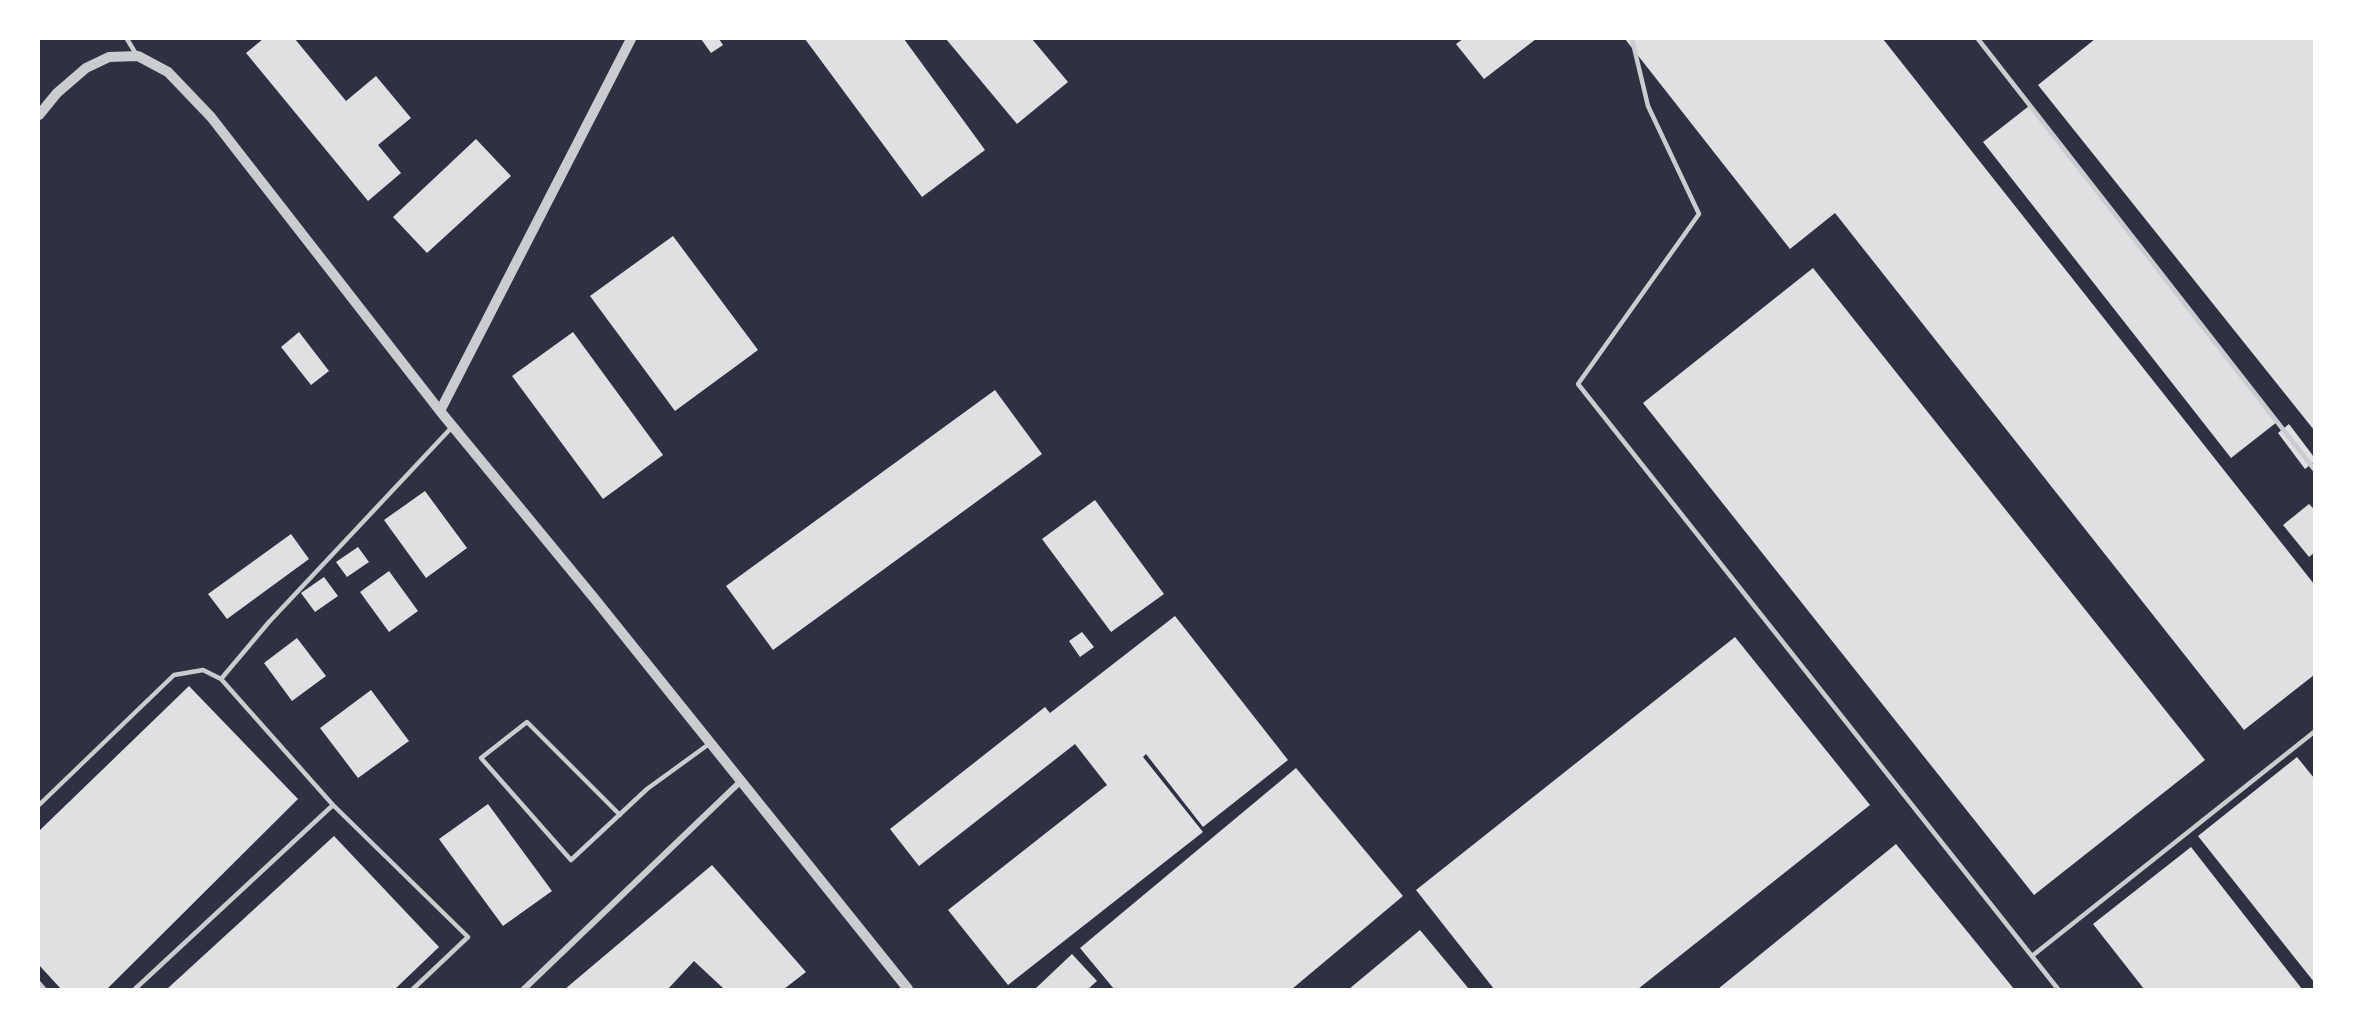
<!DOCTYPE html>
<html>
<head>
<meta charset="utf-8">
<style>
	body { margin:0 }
	#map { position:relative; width:2353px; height:1028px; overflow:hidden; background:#2d3142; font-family:"PT Serif",serif }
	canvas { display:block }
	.frame { position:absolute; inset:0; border:40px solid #fff; pointer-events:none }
</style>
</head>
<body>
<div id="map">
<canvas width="2353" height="1028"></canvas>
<div class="frame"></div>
</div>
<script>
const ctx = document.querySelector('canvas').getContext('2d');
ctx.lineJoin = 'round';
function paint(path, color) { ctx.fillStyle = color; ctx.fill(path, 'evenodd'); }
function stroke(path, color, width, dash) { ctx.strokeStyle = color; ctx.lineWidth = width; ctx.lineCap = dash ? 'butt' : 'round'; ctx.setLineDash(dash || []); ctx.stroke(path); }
paint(new Path2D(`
	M263,39H295L346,101L376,76L411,118L378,145L401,173L368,201L246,53Z
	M701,39H719L723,45L711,53Z
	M805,39H904L985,150L922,197Z
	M946,39H1032L1068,82L1017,124Z
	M1463,39H1536L1484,79L1456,44Z
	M1625,39H1883L2314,584V675L2244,730L1835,213L1790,249Z
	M2095,39H2314V430L2038,85Z
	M2029,106L2277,422L2231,458L1983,142Z
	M476,139L511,176L427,253L393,217Z
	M673,236L758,350L675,411L590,296Z
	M1813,268L2205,760L2034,895L1643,403Z
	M299,332L329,371L311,385L281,347Z
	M573,332L663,455L603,499L512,376Z
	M995,390L1042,454L773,650L726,586Z
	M2289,424L2314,457V462L2305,469L2278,433Z
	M425,491L467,548L426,578L384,520Z
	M1095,500L1164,594L1111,632L1042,539Z
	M2309,504L2314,509V553L2309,557L2283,525Z
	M291,534L309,559L227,619L208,594Z
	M358,547L369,562L347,577L336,562Z
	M389,571L418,611L389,632L360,592Z
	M324,577L338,596L315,612L301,593Z
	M1175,616L1288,760L1203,827L1146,754L1143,757L1203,832L1008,985L948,910L1107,785L1075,744L919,866L890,829L1045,707L1050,713Z
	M1082,632L1094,647L1080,657L1069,641Z
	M1735,637L1870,805L1638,989H1494L1416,890Z
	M297,638L326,676L292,701L264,663Z
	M189,686L298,799L107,989H61L39,965V831Z
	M371,690L409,741L358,778L320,728Z
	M2297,757L2314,778V982L2198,836Z
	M1296,768L1403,896L1292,989H1114L1080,948Z
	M488,804L552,891L503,926L439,839Z
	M334,836L439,947L395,989H167Z
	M1896,844L2014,989H1718Z
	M2191,847L2302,989H2144L2093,924Z
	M712,865L806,972L784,989H724L694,961L668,989H565Z
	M1420,930L1469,989H1349Z
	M1072,954L1097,981L1088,989H1035Z`), '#e0e0e3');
stroke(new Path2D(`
	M127,39L136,54
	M1632,39L1648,106L1699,214L1578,384L2058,989
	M1978,39L2314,469
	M39,805L174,675L203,670L221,679
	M620,815L527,722L481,758L571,860L647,789L709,744
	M2032,956L2314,732
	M39,983L44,989
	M135,989L333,805
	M413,989L468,937L333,805L221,679L269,622L453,426`), '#caccd0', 4.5);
stroke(new Path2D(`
	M524,989L742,780`), '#caccd0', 6);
stroke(new Path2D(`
	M39,115L57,93L86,68L109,57L138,56L168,72L211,117L440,411L594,598L908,989
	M440,411L631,39`), '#caccd0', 10);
</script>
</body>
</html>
